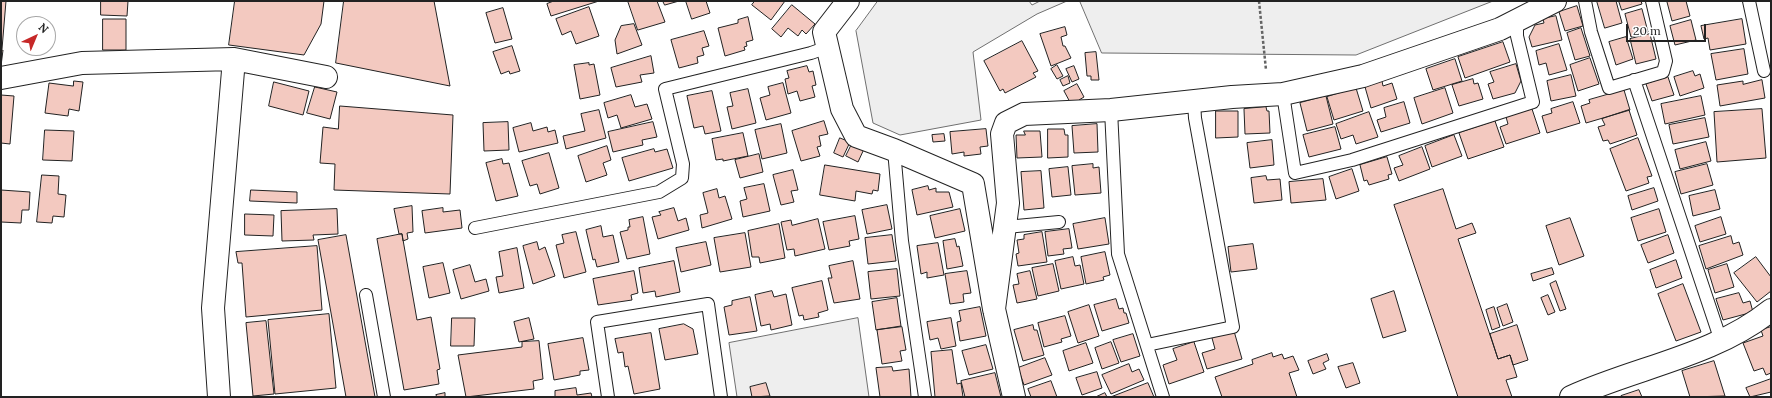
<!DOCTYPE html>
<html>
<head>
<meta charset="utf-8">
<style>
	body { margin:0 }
	#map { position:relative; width:1772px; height:398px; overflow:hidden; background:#fff; font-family:Lora,serif }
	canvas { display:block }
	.frame { position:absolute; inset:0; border:2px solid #222; pointer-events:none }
	.north { position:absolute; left:16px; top:16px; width:40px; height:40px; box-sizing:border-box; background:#fff; border:1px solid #a7a7a7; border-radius:50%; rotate:44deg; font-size:11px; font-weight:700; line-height:16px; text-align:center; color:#222 }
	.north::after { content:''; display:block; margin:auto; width:14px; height:18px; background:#c62828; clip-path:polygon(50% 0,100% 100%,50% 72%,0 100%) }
	.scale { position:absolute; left:1626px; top:24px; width:80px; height:18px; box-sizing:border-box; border:2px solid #222; border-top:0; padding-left:5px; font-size:12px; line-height:14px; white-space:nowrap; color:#222; -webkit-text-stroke:3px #fff; paint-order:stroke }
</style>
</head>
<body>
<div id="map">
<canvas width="1772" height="398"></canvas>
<div class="frame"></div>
<div class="north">N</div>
<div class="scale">20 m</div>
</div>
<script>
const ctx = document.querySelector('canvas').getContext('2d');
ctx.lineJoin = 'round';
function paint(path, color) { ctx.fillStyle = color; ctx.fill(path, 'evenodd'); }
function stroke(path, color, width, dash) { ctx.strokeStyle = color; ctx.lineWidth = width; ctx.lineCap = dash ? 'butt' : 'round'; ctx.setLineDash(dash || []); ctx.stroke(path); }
const green = new Path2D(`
	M878,1H1029L1032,5L1040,1H1067L1037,14L973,52L981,120L900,135L873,123L856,31Z
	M1080,1H1493L1356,55L1102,53Z
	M858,318L869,397H737L729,343Z`);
paint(green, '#eee');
stroke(green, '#6f6f6f', 1);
const building = new Path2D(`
	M1,1H6L2,49H1Z
	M101,1H128L127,16L101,15Z
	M235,1H324L321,24L304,55L229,45Z
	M344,1H434L450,86L336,63Z
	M554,1H599L551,16L547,4Z
	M628,1H657L665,22L638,30Z
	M663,1H679L665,5Z
	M686,1H706L710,13L692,19Z
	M755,1H785L771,20L752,5Z
	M1597,1H1616L1622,23L1605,28Z
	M1619,1H1641L1642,4L1622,10Z
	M1673,1H1686L1690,16L1672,21L1667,2Z
	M792,5L815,24L806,34L802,30L798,36L788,28L781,37L772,29Z
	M1577,6L1583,26L1565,31L1559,12Z
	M589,7L599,36L576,44L571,31L562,35L556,19Z
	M503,8L512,39L495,43L486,13Z
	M1642,9L1648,32L1631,37L1625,14Z
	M1556,16L1562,40L1532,47L1529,37L1535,25L1544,23L1543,19Z
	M748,17L753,40L746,42L747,46L744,47L745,50L725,56L718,28L738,23V20Z
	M103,19H126V50H103Z
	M1742,19L1746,44L1710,50L1708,38L1704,39L1701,26Z
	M1691,20L1696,40L1675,45L1670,26Z
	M634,24L642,45L617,54L615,40L621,26Z
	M1065,27L1067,35L1061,37L1063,46H1065L1071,58L1051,66L1040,34Z
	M1581,28L1590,56L1575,60L1567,33Z
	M704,31L709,46L702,48L704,55L697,57L698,63L679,68L671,40Z
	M1650,34L1656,59L1636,64L1630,39Z
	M1626,37L1633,59L1616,65L1609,42Z
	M1022,41L1038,71L1033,73L1036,77L1005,93L1003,89L1000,91L984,61Z
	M1503,42L1510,62L1465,78L1458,57Z
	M1559,44L1567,70L1549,75L1546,63L1539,65L1536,51Z
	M512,46L520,71L510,74L509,71L501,74L493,52Z
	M1744,49L1748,74L1716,80L1711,54Z
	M1,50H3L1,66Z
	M1096,52L1099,80H1091V76H1087L1085,53Z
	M651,56L654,73L640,75L642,82L616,87L611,68Z
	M1590,58L1599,84L1578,91L1570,65Z
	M1455,59L1462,81L1433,90L1426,69Z
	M589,63V65L594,64L600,95L580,99L574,65Z
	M1516,64L1521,81L1515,93L1493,99L1488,84L1494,82L1490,72Z
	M1057,65L1063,76L1057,79L1051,69Z
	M807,66L809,72L813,71L816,85L812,86L815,97L800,101L797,91L788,94L785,79L789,78L787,71Z
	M1074,66L1079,79L1072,82L1066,69Z
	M1693,71L1695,76L1700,74L1704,88L1680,96L1674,77Z
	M1571,75L1576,96L1551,101L1547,81Z
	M1068,76L1070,83L1063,86L1060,80Z
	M1668,77L1674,95L1652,101L1646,84Z
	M1473,79L1474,84L1478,83L1483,99L1459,106L1452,85Z
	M1762,80L1765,98L1720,106L1717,85L1743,81V84Z
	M74,81L83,82L79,111L69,109L68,116L45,113L49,83L73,86Z
	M1382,81L1383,86L1392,83L1397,99L1371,108L1365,87Z
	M274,82L309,91L303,115L269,106Z
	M783,83L791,113L766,120L760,98L770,95L768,87Z
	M1077,84L1084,97L1079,100L1081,102L1071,104L1064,91Z
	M315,87L337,92L330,119L307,113Z
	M1356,88L1363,111L1334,120L1327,97Z
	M1445,88L1453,113L1422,124L1414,98Z
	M748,89L756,123L732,129L727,107L733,106L730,93Z
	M1624,90L1630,110L1586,123L1581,106L1590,103L1589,100Z
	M712,91L721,131L705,134L703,126L694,128L687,96Z
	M1,95L14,96L10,144L1,143Z
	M631,95L635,107L647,104L652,119L621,128L617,115L608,118L604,103Z
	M1326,96L1333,124L1307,131L1300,103Z
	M1701,96L1705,115L1665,124L1661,104Z
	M1404,102L1410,123L1381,132L1377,120L1386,117L1384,108Z
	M1573,102L1580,123L1547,133L1542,116L1552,113L1551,109Z
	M340,106L453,115L450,194L334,190L335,164L320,163L323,127L338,129Z
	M1266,107L1267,111H1269L1270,133L1245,134L1244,109Z
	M1532,109L1540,133L1506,144L1500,127L1508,124L1506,117Z
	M1762,109L1766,158L1717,162L1714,112Z
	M599,110L606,138L566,149L563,136L585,131L581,114Z
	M1629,110L1637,135L1610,144L1608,140L1603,141L1598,127L1605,125L1602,119Z
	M1216,111H1238V137L1216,138Z
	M1369,112L1378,137L1356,144L1353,135L1341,139L1336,124Z
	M1705,118L1709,137L1673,144L1669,125Z
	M824,121L828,134L819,136L821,146L817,147L820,156L801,161L792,131Z
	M1495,121L1504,147L1468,159L1459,133Z
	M508,122L509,150L484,151L483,123Z
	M653,122L657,137L642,140L643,145L613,152L608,132Z
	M531,123L533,131L547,127L548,132L555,130L558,143L519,152L513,128Z
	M781,124L787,153L762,159L755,130Z
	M1097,124L1098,152L1074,153L1072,126Z
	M1335,127L1341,149L1309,157L1303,135Z
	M986,129L988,146L980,147L981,154L964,156V152L952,154L950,132Z
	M1048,129H1064L1065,135H1068V157L1048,158Z
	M45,130L74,131L72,161L43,160Z
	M1024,131H1040L1042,157L1017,158L1016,135H1025Z
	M743,133L748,156L723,161V159L716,160L712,139Z
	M944,134L945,141L933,142L932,135Z
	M1454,135L1462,156L1432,167L1425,146Z
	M840,138L850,142L843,157L834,153Z
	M1638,138L1652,176L1647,177L1649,183L1626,191L1610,149Z
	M1272,140L1274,165L1250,168L1247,143Z
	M1706,142L1711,161L1680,169L1675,150Z
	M852,144L864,149L858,162L846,156Z
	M607,146L611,160L603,163L607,175L586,182L578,156Z
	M1422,147L1430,169L1399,181L1394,168L1403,165L1399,156Z
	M654,149L655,152L667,149L673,168L629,181L622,158Z
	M549,153L559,188L540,194L537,184L530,186L522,161Z
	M759,154L763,172L740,178L735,160Z
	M1387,157L1392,174L1388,175L1389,179L1369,185L1367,180L1364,181L1360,165Z
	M502,159L503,164L509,163L518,196L496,201L486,163Z
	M1093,164V168L1099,167L1101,193L1075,195L1072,166Z
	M1707,164L1713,185L1681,194L1675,172Z
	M825,165L880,174L878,191L873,190L872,194L856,191L855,201L820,195Z
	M1068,167L1071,195L1052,197L1049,169Z
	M1352,169L1359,191L1336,199L1329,177Z
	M793,170L798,190L791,191L794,202L781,205L773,175Z
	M1041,171L1044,208L1024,210L1021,172Z
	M42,175L59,176L58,194L66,195L64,217L53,216L52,223L37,222Z
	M1266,176L1267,180L1280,179L1282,200L1254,203L1251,178Z
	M1323,179L1326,200L1291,203L1289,182Z
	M764,184L770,211L743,217L740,201L747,199L744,188Z
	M928,186L929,190L936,188V192H949L953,207L917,215L912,190Z
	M1654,188L1658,201L1632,210L1628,196Z
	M717,189L719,198L725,196L732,219L702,228L700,215L708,213L703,193Z
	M1443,189L1456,229L1472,223L1476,233L1458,239L1498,359L1510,355L1517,377L1506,380L1512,397H1458L1394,205Z
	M1,190L30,192L29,210H22L21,223L1,222Z
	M251,190L297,192V203L250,201Z
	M1715,190L1720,209L1693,216L1689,196Z
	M887,205L892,229L867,234L862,210Z
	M412,206L413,232L407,233L408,239L403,241L402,234H399L394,209Z
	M443,208V212L460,210L462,228L425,233L422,211Z
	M674,208L678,221L686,218L689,230L658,239L652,217L661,215L659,212Z
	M337,209L338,234L313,235L314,240L282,241L281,211Z
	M960,209L965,231L935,238L930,216Z
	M1659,209L1666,232L1638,241L1631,218Z
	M245,214L274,215L273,236L245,235Z
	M855,216L859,239L849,241L850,246L829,250L823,222Z
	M643,217L650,254L627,259L620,232L628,230V227H630L629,220Z
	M1721,217L1726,234L1700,242L1695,226Z
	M1105,218L1109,244L1078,249L1073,224Z
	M1570,218L1584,256L1559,265L1546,226Z
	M818,219L825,249L795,256L794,249L787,250L781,222L791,220L792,225Z
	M779,224L785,258L760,263L759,257H752L748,231Z
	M601,226L603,237L613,235L619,262L597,267L595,259L593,260L586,230Z
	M1069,229L1072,248L1063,249L1064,254L1048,256L1045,232Z
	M576,232L586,272L564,278L556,245L564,243L562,235Z
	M1042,232L1047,262L1018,266L1016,254L1019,253L1017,240L1024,239V235Z
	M745,233L751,267L720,272L714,238Z
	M402,234L417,320L431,317L440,369L437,370L439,384L404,390L377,239Z
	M346,235L375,397H346L318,240Z
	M892,235L896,261L868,264L865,238Z
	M1668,235L1674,253L1648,263L1641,245Z
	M1731,236L1733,244L1739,242L1743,255L1706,269L1699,246Z
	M955,239L957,247L959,246L963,266L947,269L943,241Z
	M537,242L539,250L545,247L555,276L533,284L523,246Z
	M706,242L711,265L681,272L676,248Z
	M938,243L944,275L927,278V272L921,274L917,246Z
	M1253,244L1257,269L1231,272L1228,247Z
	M317,246L322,310L246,317L242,263H238L236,252Z
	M517,248L524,288L499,293L496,277L503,276L499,252Z
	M1105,252L1110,275L1103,277L1104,280L1086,284L1081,257Z
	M1073,257L1075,266L1080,265L1084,284L1061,289L1055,261Z
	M1756,257L1771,277V291L1757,302L1734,273Z
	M1676,260L1682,278L1656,288L1650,270Z
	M674,261L680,292L656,297L655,291L643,293L639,268Z
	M853,261L860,299L834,303L828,278H832L829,266Z
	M443,263L450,293L429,298L423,267Z
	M1053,264L1059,291L1038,296L1032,268Z
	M1727,264L1734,287L1715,293L1708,270Z
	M470,265L475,282L486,279L489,291L461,299L453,270Z
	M1552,268L1554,274L1533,281L1531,274Z
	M897,269L900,296L871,299L868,272Z
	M634,271L638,293L631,295L632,300L598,305L593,279Z
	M967,271L971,293L963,294L964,302L950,304L945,274Z
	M1030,271L1037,299L1017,303L1013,285L1019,284L1017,274Z
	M822,281L828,310L818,313L819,317L804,320L803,315L799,316L792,288Z
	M1556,281L1566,309L1560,311L1550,284Z
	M1683,284L1701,332L1676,341L1658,294Z
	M772,291L774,297L786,294L792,325L771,330L770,324L761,326L755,295Z
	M1394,291L1406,331L1383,338L1371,299Z
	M1739,293L1743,303L1750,301L1753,312L1723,320L1716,299Z
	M1548,295L1555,312L1548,315L1541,298Z
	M750,297L757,331L729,335L724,307L732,305V301Z
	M897,298L901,326L876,330L872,302Z
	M1116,299L1119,309L1123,308L1124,313H1126L1129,323L1102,331L1094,305Z
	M1507,304L1513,322L1503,326L1497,308Z
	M1089,305L1099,336L1078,343L1068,312Z
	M980,307L986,336L960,341L957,322L961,321L959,311Z
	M1494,307L1500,327L1492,330L1486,310Z
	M329,314L336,388L275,394L268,320Z
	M1065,316L1071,336L1061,339L1062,342L1044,347L1038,323Z
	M452,318H475L474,346H451Z
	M529,318L534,339L519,342L514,322Z
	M951,318L956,346L941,349L938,338L930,340L927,322Z
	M266,321L274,394L253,396L246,323Z
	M684,324L693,329L698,354L665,360L659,329Z
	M1033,325L1034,330H1037L1044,355L1023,361L1014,330Z
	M1517,325L1528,360L1513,365L1510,355L1498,359L1490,334Z
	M902,327L906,350L900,351L902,361L882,364L877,330Z
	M1771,327V373L1766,375L1763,368L1754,371L1743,343L1763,336L1761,330Z
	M1234,331L1242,359L1207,369L1202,353L1215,349L1212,338Z
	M651,333L660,389L634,394L628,366L625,367L623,352L618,353L615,339Z
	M1133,334L1140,356L1121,362L1113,340Z
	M583,338L589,370L580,371V375L554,380L548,344Z
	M539,341L543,379L533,381L534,389L466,397L458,355L522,347V342Z
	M1111,342L1119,363L1102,369L1095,348Z
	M1194,342L1204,372L1169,384L1163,365L1177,360L1173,349Z
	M1086,343L1093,363L1069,371L1063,351Z
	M986,345L993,369L969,375L962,351Z
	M952,350L957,384L961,383L963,397H935L931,352Z
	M1272,353L1273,357L1282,354L1284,359L1293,356L1299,370L1289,373L1297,397H1222L1215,377L1253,364L1252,360Z
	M1327,354L1329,360L1323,363L1326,369L1313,374L1308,361Z
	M1045,358L1052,375L1024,385L1018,368Z
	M1714,361L1725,396L1690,397L1682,371Z
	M1353,363L1360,383L1346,388L1338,367Z
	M1129,364L1132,372L1139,369L1144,380L1111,394L1102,375Z
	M892,367L893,371L909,369L911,397H880L876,368Z
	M1097,372L1102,388L1082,395L1076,378Z
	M995,373L1001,397H965L961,381Z
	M1771,379V392L1750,397L1746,388Z
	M1051,381L1057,397H1031L1028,389Z
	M766,383L770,396L752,397L750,387Z
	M1148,383L1154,397H1111Z
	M576,388L577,395L591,393L592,397H555V391Z
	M1639,390L1642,397H1621V396Z
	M445,393V397H437L436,395Z
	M1105,393L1107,397H1096Z`);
paint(building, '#f3c9c0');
stroke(building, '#222', 1);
const service = new Path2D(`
	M1585,1L1591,32L1609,88L1663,72L1666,61L1652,1
	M1749,1L1764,71
	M1634,80L1721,341
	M1283,94L1295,173L1352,160L1533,102L1517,36V20
	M1111,110L1118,254L1163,397
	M894,150L902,241L925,397
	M1006,227L1059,222
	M475,228L659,192L682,178L683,164L665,89L811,53L828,47
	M366,295L384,397
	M1147,345L1233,327L1195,118L1194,102
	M608,397L597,322L708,304L721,397`);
const minor = new Path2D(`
	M848,1L824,32L842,109L856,136L894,150L973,184L994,309L1014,397
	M1,78L82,63L234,59L326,77
	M994,309L1008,203L1002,134L1006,123L1024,114L1111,110L1232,97L1283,94L1363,76L1500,29L1555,1
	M219,397L213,308L234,59
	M1571,397C1637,367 1714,356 1771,310`);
stroke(service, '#222', 14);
stroke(minor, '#222', 24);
stroke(new Path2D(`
	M1259,1L1266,70`), '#646464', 2.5, [3, 2]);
stroke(service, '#fff', 12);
stroke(minor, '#fff', 22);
</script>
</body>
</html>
